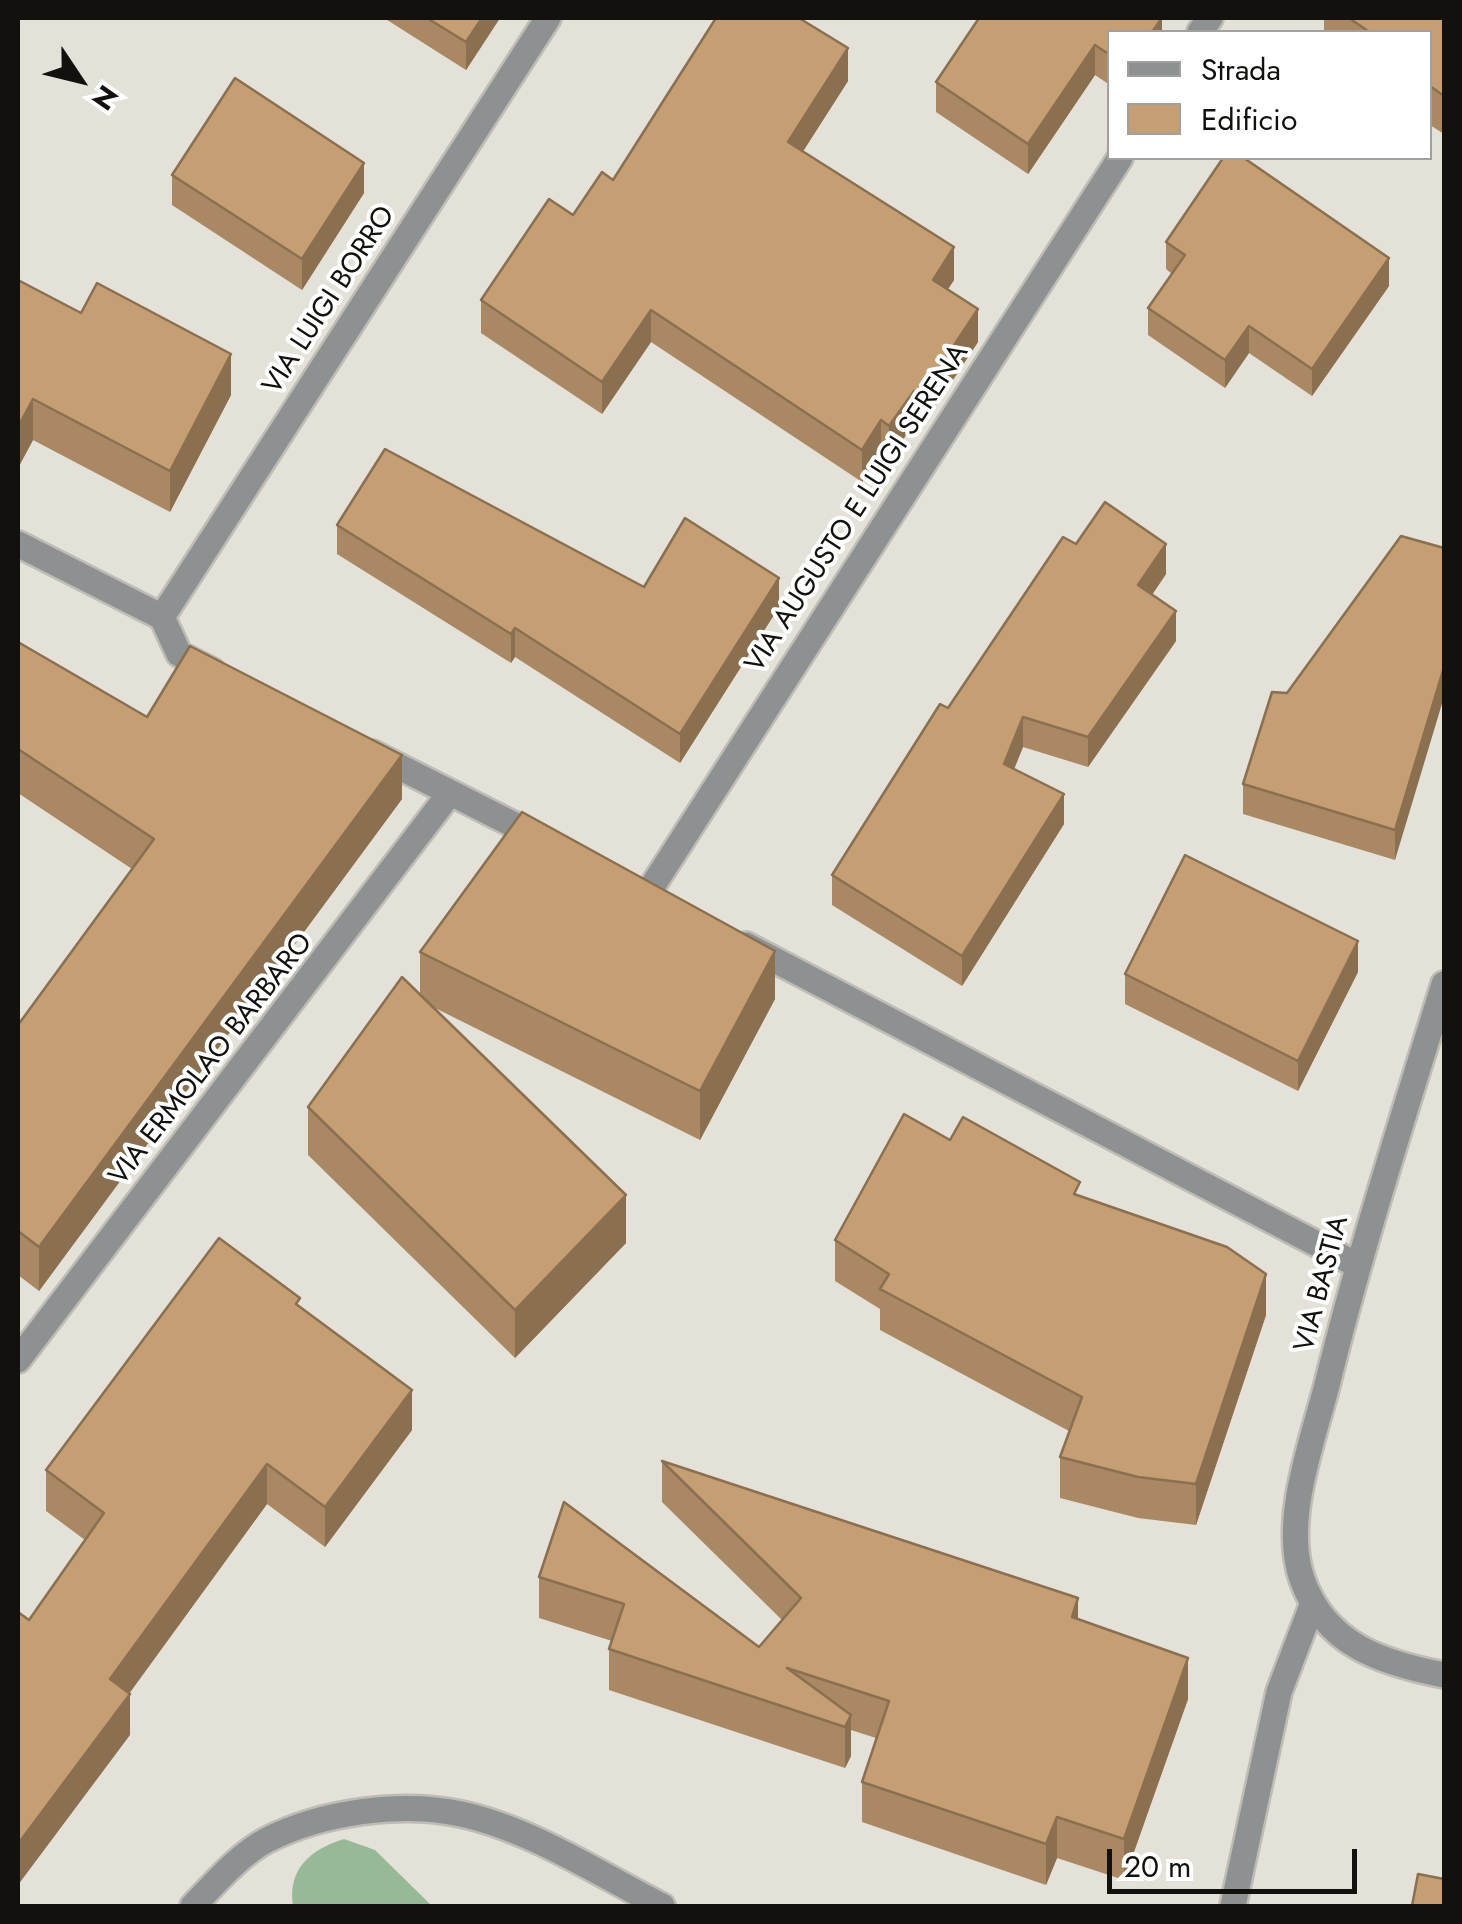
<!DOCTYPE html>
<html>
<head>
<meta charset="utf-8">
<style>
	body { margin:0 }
	#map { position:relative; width:1462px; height:1924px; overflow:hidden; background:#e4e1d9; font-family:Jost,sans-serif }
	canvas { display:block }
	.frame { position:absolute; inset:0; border:20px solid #12110e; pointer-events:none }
	.legend { position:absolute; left:1107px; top:30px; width:325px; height:130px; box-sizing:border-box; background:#fff; border:2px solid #a0a09f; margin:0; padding:12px 18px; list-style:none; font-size:30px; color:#12110e }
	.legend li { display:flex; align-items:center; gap:20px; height:50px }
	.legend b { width:50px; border:2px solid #a0a09f }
	.north { position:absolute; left:30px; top:30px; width:100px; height:100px; -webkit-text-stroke:8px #fff; paint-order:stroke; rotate:125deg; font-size:28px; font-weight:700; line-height:40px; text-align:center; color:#12110e }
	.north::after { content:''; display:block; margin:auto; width:35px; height:45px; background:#12110e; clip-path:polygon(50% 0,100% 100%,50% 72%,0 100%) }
	.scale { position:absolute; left:1107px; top:1849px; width:250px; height:45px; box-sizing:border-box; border:5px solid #12110e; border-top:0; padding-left:12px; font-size:30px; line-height:35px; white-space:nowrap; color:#12110e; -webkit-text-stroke:8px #fff; paint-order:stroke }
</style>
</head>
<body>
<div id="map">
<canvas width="1462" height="1924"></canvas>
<div class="frame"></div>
<ul class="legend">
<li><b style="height:12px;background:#8d9192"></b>Strada</li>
<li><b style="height:28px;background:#c59e73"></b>Edificio</li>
</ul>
<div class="north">N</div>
<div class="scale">20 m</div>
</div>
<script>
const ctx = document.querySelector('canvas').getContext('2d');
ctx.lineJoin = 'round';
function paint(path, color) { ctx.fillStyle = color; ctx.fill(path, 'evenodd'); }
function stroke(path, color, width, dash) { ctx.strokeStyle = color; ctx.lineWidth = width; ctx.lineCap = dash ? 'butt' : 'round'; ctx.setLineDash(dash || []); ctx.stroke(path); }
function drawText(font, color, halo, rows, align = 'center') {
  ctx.font = font + ' Jost,sans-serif'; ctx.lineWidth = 8; ctx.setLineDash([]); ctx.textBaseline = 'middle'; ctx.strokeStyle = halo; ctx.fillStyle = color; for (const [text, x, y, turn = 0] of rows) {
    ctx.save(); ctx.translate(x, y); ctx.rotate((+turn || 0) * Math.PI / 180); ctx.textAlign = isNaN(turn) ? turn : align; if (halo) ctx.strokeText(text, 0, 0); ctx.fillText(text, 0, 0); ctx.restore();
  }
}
paint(new Path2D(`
	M344,1839L375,1850L432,1906H293C287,1869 311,1849 344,1839Z`), '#97b997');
const street = new Path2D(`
	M1200,32L1210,18
	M18,544L162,617L179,654L212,671
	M162,617L548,18
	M372,753L542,839
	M648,893L1120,158
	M746,945L1357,1265
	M1444,984C1403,1118 1360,1250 1327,1385C1312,1443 1282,1521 1302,1579C1325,1645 1382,1663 1444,1675
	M18,1360L450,793
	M193,1906C214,1884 240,1854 267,1840C322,1812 401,1801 461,1814C531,1829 599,1874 662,1906
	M1233,1906L1279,1692L1313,1603`);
stroke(street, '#bebcb4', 30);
stroke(street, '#8d9192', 25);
paint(new Path2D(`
	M384,18H500L466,70Z
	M979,18L1162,32H1110V85L1095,75L1028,174L936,112V82Z
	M1324,18H1444V134L1430,125V32H1324Z
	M848,81L803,151L954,280L948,289L978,342L921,428L914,424L889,459L881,453L862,482L651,342L602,414L481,333V300L613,180Z
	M172,175L364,193L302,290L172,205Z
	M1166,242L1389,286L1312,396L1249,353L1225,388L1148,335V308L1172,274L1166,269Z
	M18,280L231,395L170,512L33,440L18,468Z
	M337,525L644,587L779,607L680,763L515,657L511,663L337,554Z
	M1076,544L1166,574L1152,595L1176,641L1088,767L1023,747L1014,769L1064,824L962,986L832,905V875L948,708Z
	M1444,548L1395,860L1243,814V784L1287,693Z
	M18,642L147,717L402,799L39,1291L18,1275V1025L132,869L18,793Z
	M420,952L775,999L700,1140L433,1007L626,1243L515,1358L308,1155V1107L420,995Z
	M1358,972L1298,1091L1125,1004V974Z
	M950,1140L1080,1196L1266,1315L1196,1525L1138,1518L1060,1498V1457L1069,1431L880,1330V1309L835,1281V1240Z
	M300,1307L412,1430L325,1547L267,1504L129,1693L130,1735L29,1620L85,1540L46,1511V1470Z
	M662,1461L1078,1619L1188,1699L1124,1880L1057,1858L1046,1885L862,1822V1782L876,1738L851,1730V1756L845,1768L609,1690V1649L612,1641L539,1618V1577L759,1647L782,1620L662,1502Z`), '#a98863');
paint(new Path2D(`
	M482,18H500L466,70V42Z
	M1162,18V32H1152Z
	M1095,45V75L1028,174V144Z
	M848,48V81L788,175V142Z
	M364,163V193L302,290V259Z
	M954,247V280L933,312V280Z
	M1389,258V286L1312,396V369Z
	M978,309V342L921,428V395Z
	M651,310V342L602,414V382Z
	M1249,326V353L1225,388V360Z
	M231,354V395L170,512V471Z
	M914,391V424L889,459V426Z
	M33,399V440L18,468V427Z
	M881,420V453L862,482V450Z
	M1166,544V574L1138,615V585Z
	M779,578V607L680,763V734Z
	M1176,611V641L1088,767V737Z
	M515,628V657L511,663V634Z
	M1444,667V697L1395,860V830Z
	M1023,717V747L1004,794V764Z
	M402,755V799L39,1291V1247Z
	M1064,794V824L962,986V956Z
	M1358,941V972L1298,1091V1061Z
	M775,951V999L700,1140V1091Z
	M626,1195V1243L515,1358V1310Z
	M1266,1274V1315L1196,1525V1484Z
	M412,1390V1430L325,1547V1507Z
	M267,1464V1504L110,1720V1679Z
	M1078,1598V1639L1072,1617Z
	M1188,1658V1699L1124,1880V1839Z
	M130,1694V1735L18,1885V1844Z
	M851,1715V1756L845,1768V1727Z
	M1057,1817V1858L1046,1885V1844Z`), '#8a6f50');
const building = new Path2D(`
	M427,18H482L466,42Z
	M716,18H799L848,48L788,142L954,247L933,280L978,309L921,395L914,391L889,426L881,420L862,450L651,310L602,382L481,300L549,199L573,215L602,172L613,180Z
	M979,18H1162L1152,32H1110V55L1095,45L1028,144L936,82Z
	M1349,18H1444V96L1430,86V32H1367L1368,31Z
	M235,78L364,163L302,259L172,175Z
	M1223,158H1244L1389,258L1312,369L1249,326L1225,360L1148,308L1185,255L1166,242Z
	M18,280L81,313L97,283L231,354L170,471L33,399L18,427Z
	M385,449L644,587L685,518L779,578L680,734L515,628L511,634L337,525Z
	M1105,502L1166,544L1138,585L1176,611L1088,737L1023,717L1004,764L1064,794L962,956L832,875L940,704L948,708L1063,537L1076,544Z
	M1401,536L1444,548V667L1395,830L1243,784L1272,692L1287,693Z
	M18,642L147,717L190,646L402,755L39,1247L18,1231V1025L154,839L18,749Z
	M522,812L775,951L700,1091L420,952Z
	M1185,855L1358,941L1298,1061L1125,974Z
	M402,977L626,1195L515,1310L308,1107Z
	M904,1114L950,1140L963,1117L1080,1182L1074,1194L1227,1247L1266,1274L1196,1484L1138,1477L1060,1457L1082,1397L880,1289L889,1274L835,1240Z
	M219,1238L300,1298L296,1304L412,1390L325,1507L267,1464L110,1679L130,1694L18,1844V1612L29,1620L104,1513L46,1470Z
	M662,1461L1078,1598L1072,1617L1188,1658L1124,1839L1057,1817L1046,1844L862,1782L889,1701L787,1668L851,1715L845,1727L609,1649L624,1604L539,1577L564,1502L759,1647L801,1598Z
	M1418,1874L1444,1879V1906H1412Z`);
paint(building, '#c59e73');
stroke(building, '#8a6f50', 2.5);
drawText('28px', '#12110e', '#fff', [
	["VIA LUIGI BORRO",330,301,-57],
	["VIA AUGUSTO E LUIGI SERENA",858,509,-57],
	["VIA ERMOLAO BARBARO",212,1060,-52],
	["VIA BASTIA",1323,1284,-75]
]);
</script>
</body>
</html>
